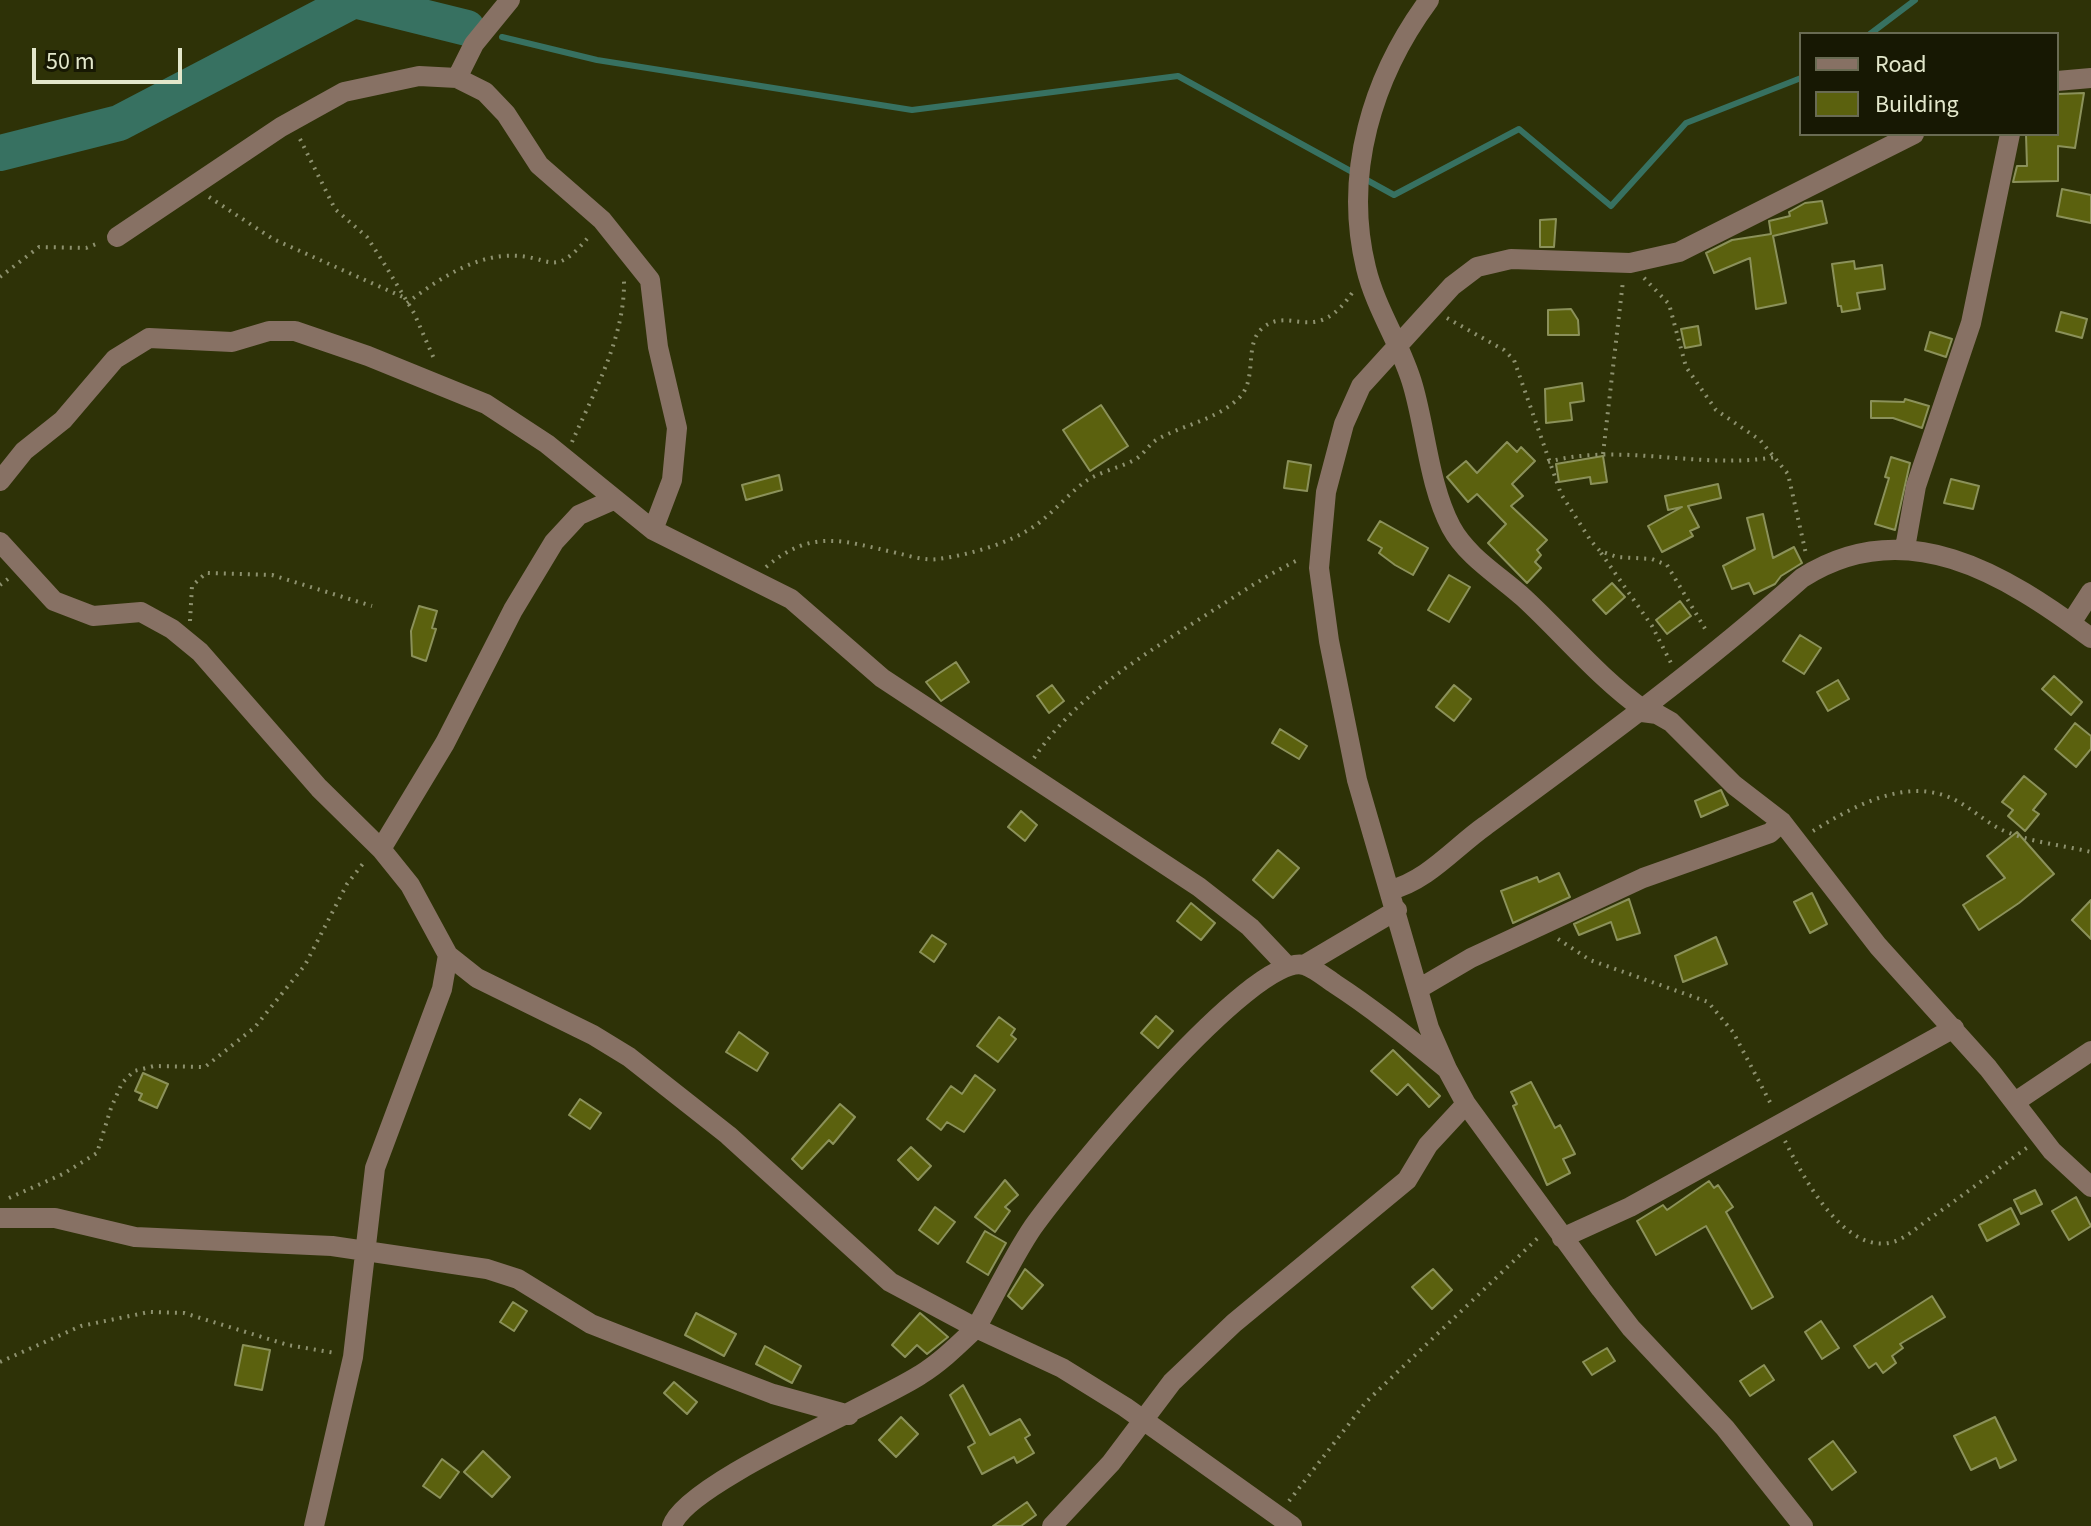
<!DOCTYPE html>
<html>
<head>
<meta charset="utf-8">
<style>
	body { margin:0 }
	#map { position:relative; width:2091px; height:1526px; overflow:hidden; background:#2e3207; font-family:"Source Sans 3",sans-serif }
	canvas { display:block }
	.legend { position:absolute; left:1799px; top:32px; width:260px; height:104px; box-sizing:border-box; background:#171803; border:2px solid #696b53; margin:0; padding:10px 14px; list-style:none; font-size:24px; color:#e3e7cb }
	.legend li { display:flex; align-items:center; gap:16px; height:40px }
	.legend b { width:40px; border:2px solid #696b53 }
	.scale { position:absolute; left:32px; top:48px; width:150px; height:36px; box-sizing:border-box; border:4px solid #e3e7cb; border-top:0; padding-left:10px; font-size:24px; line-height:28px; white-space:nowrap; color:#e3e7cb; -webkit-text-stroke:6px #171803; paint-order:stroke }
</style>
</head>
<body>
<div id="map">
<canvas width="2091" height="1526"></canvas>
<ul class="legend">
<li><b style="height:10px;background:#877164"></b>Road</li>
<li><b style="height:22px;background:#5b610e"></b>Building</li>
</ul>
<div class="scale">50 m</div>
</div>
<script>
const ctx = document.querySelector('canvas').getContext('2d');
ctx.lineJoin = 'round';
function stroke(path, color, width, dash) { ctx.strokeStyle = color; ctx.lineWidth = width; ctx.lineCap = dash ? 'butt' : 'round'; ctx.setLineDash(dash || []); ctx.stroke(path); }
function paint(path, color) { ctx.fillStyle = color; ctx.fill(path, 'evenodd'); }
stroke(new Path2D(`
	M1870,34L1915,0
	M502,37L597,60L912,110L1178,76L1394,195L1519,129L1611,206L1686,123L1801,78`), '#377161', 6);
stroke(new Path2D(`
	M0,153L119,123L354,0L467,28`), '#377161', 36);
const building = new Path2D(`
	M2084,93L2075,148L2058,146V181L2013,182L2017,166H2027L2026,134H2057L2058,94Z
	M2062,189L2091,195V223L2057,216Z
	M1822,201L1827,223L1773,236L1786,303L1756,309L1750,258L1714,273L1706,253L1732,240L1771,234L1769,221L1790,216L1789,212L1805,203Z
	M1556,219L1554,247H1540V220Z
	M1854,261L1855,269L1882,265L1885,289L1857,293L1860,309L1842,312L1841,306H1838L1832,264Z
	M1571,309L1578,320L1579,335H1548V310Z
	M2061,312L2087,319L2082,338L2056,331Z
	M1698,326L1701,345L1685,348L1681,329Z
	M1930,332L1952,339L1946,357L1925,350Z
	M1582,383L1584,401L1570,403L1572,420L1546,423L1545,389Z
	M1905,399L1929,406L1922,428L1893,418H1871V401L1904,402Z
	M1101,405L1128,446L1090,471L1063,430Z
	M1507,442L1517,452L1521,447L1535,461L1512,484L1523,496L1511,506L1547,540L1537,550L1541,555L1535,562L1541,568L1527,583L1488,543L1506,524L1477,494L1468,502L1447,477L1466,461L1477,473Z
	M1603,456L1607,482L1591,484L1590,477L1559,482L1556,464Z
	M1891,457L1910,463L1895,530L1875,524L1889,478L1885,477Z
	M1288,461L1311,465L1307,491L1284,488Z
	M779,475L782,490L746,500L742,485Z
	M1951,479L1979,486L1973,509L1944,503Z
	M1718,484L1721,498L1688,506L1699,527L1690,531L1693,536L1662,552L1648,526L1682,507L1668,510L1665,496Z
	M1763,514L1773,558L1794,547L1802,563L1781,576L1775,584L1754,594L1749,583L1732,589L1723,566L1755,549L1747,518Z
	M1380,521L1428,548L1413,575L1395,565L1379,553L1382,548L1368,540Z
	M1449,575L1470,587L1449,622L1428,610Z
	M1612,583L1625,597L1606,614L1593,600Z
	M1680,601L1691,616L1667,634L1656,620Z
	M419,606L437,611L432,628L436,629L426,661L412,656L411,631Z
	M1800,635L1821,648L1804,674L1783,661Z
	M956,662L969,682L941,701L926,682Z
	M2054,676L2082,702L2071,715L2042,689Z
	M1838,680L1849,699L1828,711L1817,692Z
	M1052,685L1064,701L1049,713L1037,696Z
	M1454,685L1471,699L1454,721L1436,707Z
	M2075,723L2091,736V749L2076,767L2055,749Z
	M1280,729L1307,746L1299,759L1272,743Z
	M2024,776L2046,794L2033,810L2039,814L2025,831L2008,816L2013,810L2002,802Z
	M1721,790L1728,805L1701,817L1695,801Z
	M1021,811L1037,825L1025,841L1008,827Z
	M2017,832L2054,874L2019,903L1979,930L1963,905L2005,878L1987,856Z
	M1278,850L1299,868L1273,898L1253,880Z
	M1559,873L1570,897L1513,923L1501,891L1537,877L1539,882Z
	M1812,893L1827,924L1810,933L1794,902Z
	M1629,899L1640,933L1617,940L1611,922L1579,935L1574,924Z
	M2091,900V939L2072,920Z
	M1191,903L1215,923L1201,940L1177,921Z
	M932,935L946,944L934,962L920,952Z
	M1716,937L1727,964L1683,982L1675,956Z
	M1156,1016L1173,1031L1158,1048L1141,1033Z
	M999,1017L1015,1029L1011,1035L1016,1039L998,1062L977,1046Z
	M739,1032L768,1053L757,1071L726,1052Z
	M1393,1050L1440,1096L1429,1107L1408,1084L1397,1095L1371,1071Z
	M143,1073L168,1084L157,1108L139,1100L142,1094L135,1091Z
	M975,1075L995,1090L964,1132L947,1122L941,1130L927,1119L951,1086L962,1094Z
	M1531,1082L1555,1128L1560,1125L1575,1154L1563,1159L1570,1173L1547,1185L1513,1106L1517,1104L1511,1092Z
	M580,1099L601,1113L590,1129L569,1115Z
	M840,1104L855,1117L833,1144L829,1140L802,1169L792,1159Z
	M911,1147L931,1166L918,1180L898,1160Z
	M1005,1180L1018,1195L1005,1207L1010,1211L995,1232L975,1217Z
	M1709,1181L1714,1188L1718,1185L1733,1207L1726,1212L1773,1297L1752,1309L1706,1226L1656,1255L1637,1221L1663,1205L1667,1210Z
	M2035,1190L2042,1204L2021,1214L2014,1200Z
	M2076,1197L2091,1226L2069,1240L2052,1211Z
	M935,1207L955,1222L938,1244L919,1230Z
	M2011,1208L2019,1224L1987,1241L1979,1225Z
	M985,1231L1006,1243L988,1275L967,1262Z
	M1025,1269L1043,1285L1022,1309L1008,1296Z
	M1433,1269L1452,1290L1432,1309L1412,1287Z
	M1932,1296L1945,1317L1900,1344L1903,1348L1892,1356L1896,1363L1883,1373L1876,1363L1869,1368L1854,1346Z
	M513,1302L527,1311L514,1331L500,1322Z
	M696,1313L736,1334L724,1356L685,1335Z
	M920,1313L948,1337L927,1354L917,1345L905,1357L892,1345Z
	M1821,1321L1839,1348L1822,1359L1805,1332Z
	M243,1345L270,1350L262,1390L235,1385Z
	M765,1346L801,1366L792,1383L756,1364Z
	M1607,1348L1615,1361L1592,1375L1583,1362Z
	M1764,1365L1774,1380L1750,1396L1740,1381Z
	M674,1382L697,1402L687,1414L664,1393Z
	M963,1385L990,1435L1020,1419L1030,1435L1025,1438L1034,1453L1017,1463L1014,1457L982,1474L968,1447L975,1443L950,1395Z
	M901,1417L918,1434L896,1457L879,1440Z
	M1995,1417L2016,1460L2000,1468L1996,1458L1971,1470L1954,1436Z
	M1833,1441L1856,1472L1832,1490L1809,1459Z
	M483,1451L510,1477L492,1497L464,1472Z
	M442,1459L459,1472L440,1498L423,1486Z
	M1027,1502L1036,1515L1021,1526H993Z`);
paint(building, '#5b610e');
stroke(building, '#8b915a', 2);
stroke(new Path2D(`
	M300,139L335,209L367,237L385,265L414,313L435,361
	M209,197L273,239L403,297
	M0,277L39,247L86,248L99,243
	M1644,278L1669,304L1686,367L1716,410L1760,440L1788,474L1806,554
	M407,303C434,282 469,259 503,256C553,252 550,284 591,234
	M1447,318L1504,350L1514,360L1561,494L1591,541L1600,551L1617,557L1652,559L1667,565L1707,632
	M572,442C594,392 625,337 624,281
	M1603,454L1623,281
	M1548,462C1620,442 1700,470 1776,457
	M1601,553L1652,626L1671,663
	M766,567C812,528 843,541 897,553C910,556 925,561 938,559C969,555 1011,543 1036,525C1054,512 1068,494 1086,481C1101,471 1120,468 1136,459C1145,453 1149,444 1158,439C1185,424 1216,420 1239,398C1259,378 1242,342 1265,326C1293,307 1317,347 1354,290
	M0,585L8,579
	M190,621L192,586L206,573L272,575L372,606
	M1034,758C1078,693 1144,655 1209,613C1239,594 1268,574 1300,559
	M1813,831C1854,806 1910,774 1959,802C1973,810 1985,821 2000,829C2027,842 2062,845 2091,852
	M1558,939L1590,960L1708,1002L1733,1032L1772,1106
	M1785,1141C1803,1177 1846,1259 1896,1241C1909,1236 1921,1224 1932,1217C1965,1194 1996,1170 2028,1147
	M9,1198L63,1174L97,1153L111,1108L122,1083L134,1071L154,1066L205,1067L255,1027L305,965L347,884L365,861
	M0,1362L81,1326L149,1312L184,1313L288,1345L335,1353
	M1289,1501L1366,1402L1541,1235`), '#8d916e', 4, [2, 6]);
stroke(new Path2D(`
	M1429,0C1372,77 1343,174 1366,268C1376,310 1402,346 1413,386C1426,431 1429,485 1451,527C1467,557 1500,576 1524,598C1564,635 1599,678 1644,710
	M457,78L474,44L510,0
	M2057,81L2091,78
	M117,237L281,127L344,92L419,76L457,78L485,92L506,114L539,165L602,220L650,280L658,347L677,428L672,480L653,530
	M0,481L24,451L63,420L115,359L149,338L232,342L269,331H295L368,356L486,404L547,444L653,530L791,599L882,678L1199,887L1250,927L1286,965
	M0,542L54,601L93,616L141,612L172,629L200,652L319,788L381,849L410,885L448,955L477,978L593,1035L629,1057L728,1135L890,1282L976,1328C995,1295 1012,1258 1033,1227C1065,1182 1253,951 1304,965C1314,968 1326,978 1335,984C1375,1010 1410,1039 1447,1069
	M1905,548L1916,486L1971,323L2010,134
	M2071,623L2091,592
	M1642,712L1657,714L1671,722L1734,785L1782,822L1878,946L1988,1068L2052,1151L2091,1187
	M381,849L445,743L513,610L554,542L579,515L613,500
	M1390,890C1427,881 1454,848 1485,826C1594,746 1701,668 1802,578C1905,512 2005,574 2091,638
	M1304,965L1397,910
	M1420,988L1471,958L1643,878L1770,833L1782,822
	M2015,1102L2091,1051
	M0,1218H55L135,1237L332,1246L487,1269L518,1279L591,1324L619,1335L773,1394L849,1415
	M1562,1238L1630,1207L1954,1028
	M314,1526L353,1357L375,1168L442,989L448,955
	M672,1526C685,1483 874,1405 920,1375C941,1362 958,1345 976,1328L1062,1368L1125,1407L1292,1526
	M1052,1526L1111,1463L1172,1382L1234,1323L1407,1180L1428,1145L1466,1104
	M1803,1526L1725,1428L1631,1328L1601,1289L1466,1104L1447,1069L1429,1028L1357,780L1329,641L1319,568L1326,492L1344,424L1361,386L1452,286L1477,267L1511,259L1630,263L1679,252L1914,134`), '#877164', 20);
</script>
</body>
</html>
